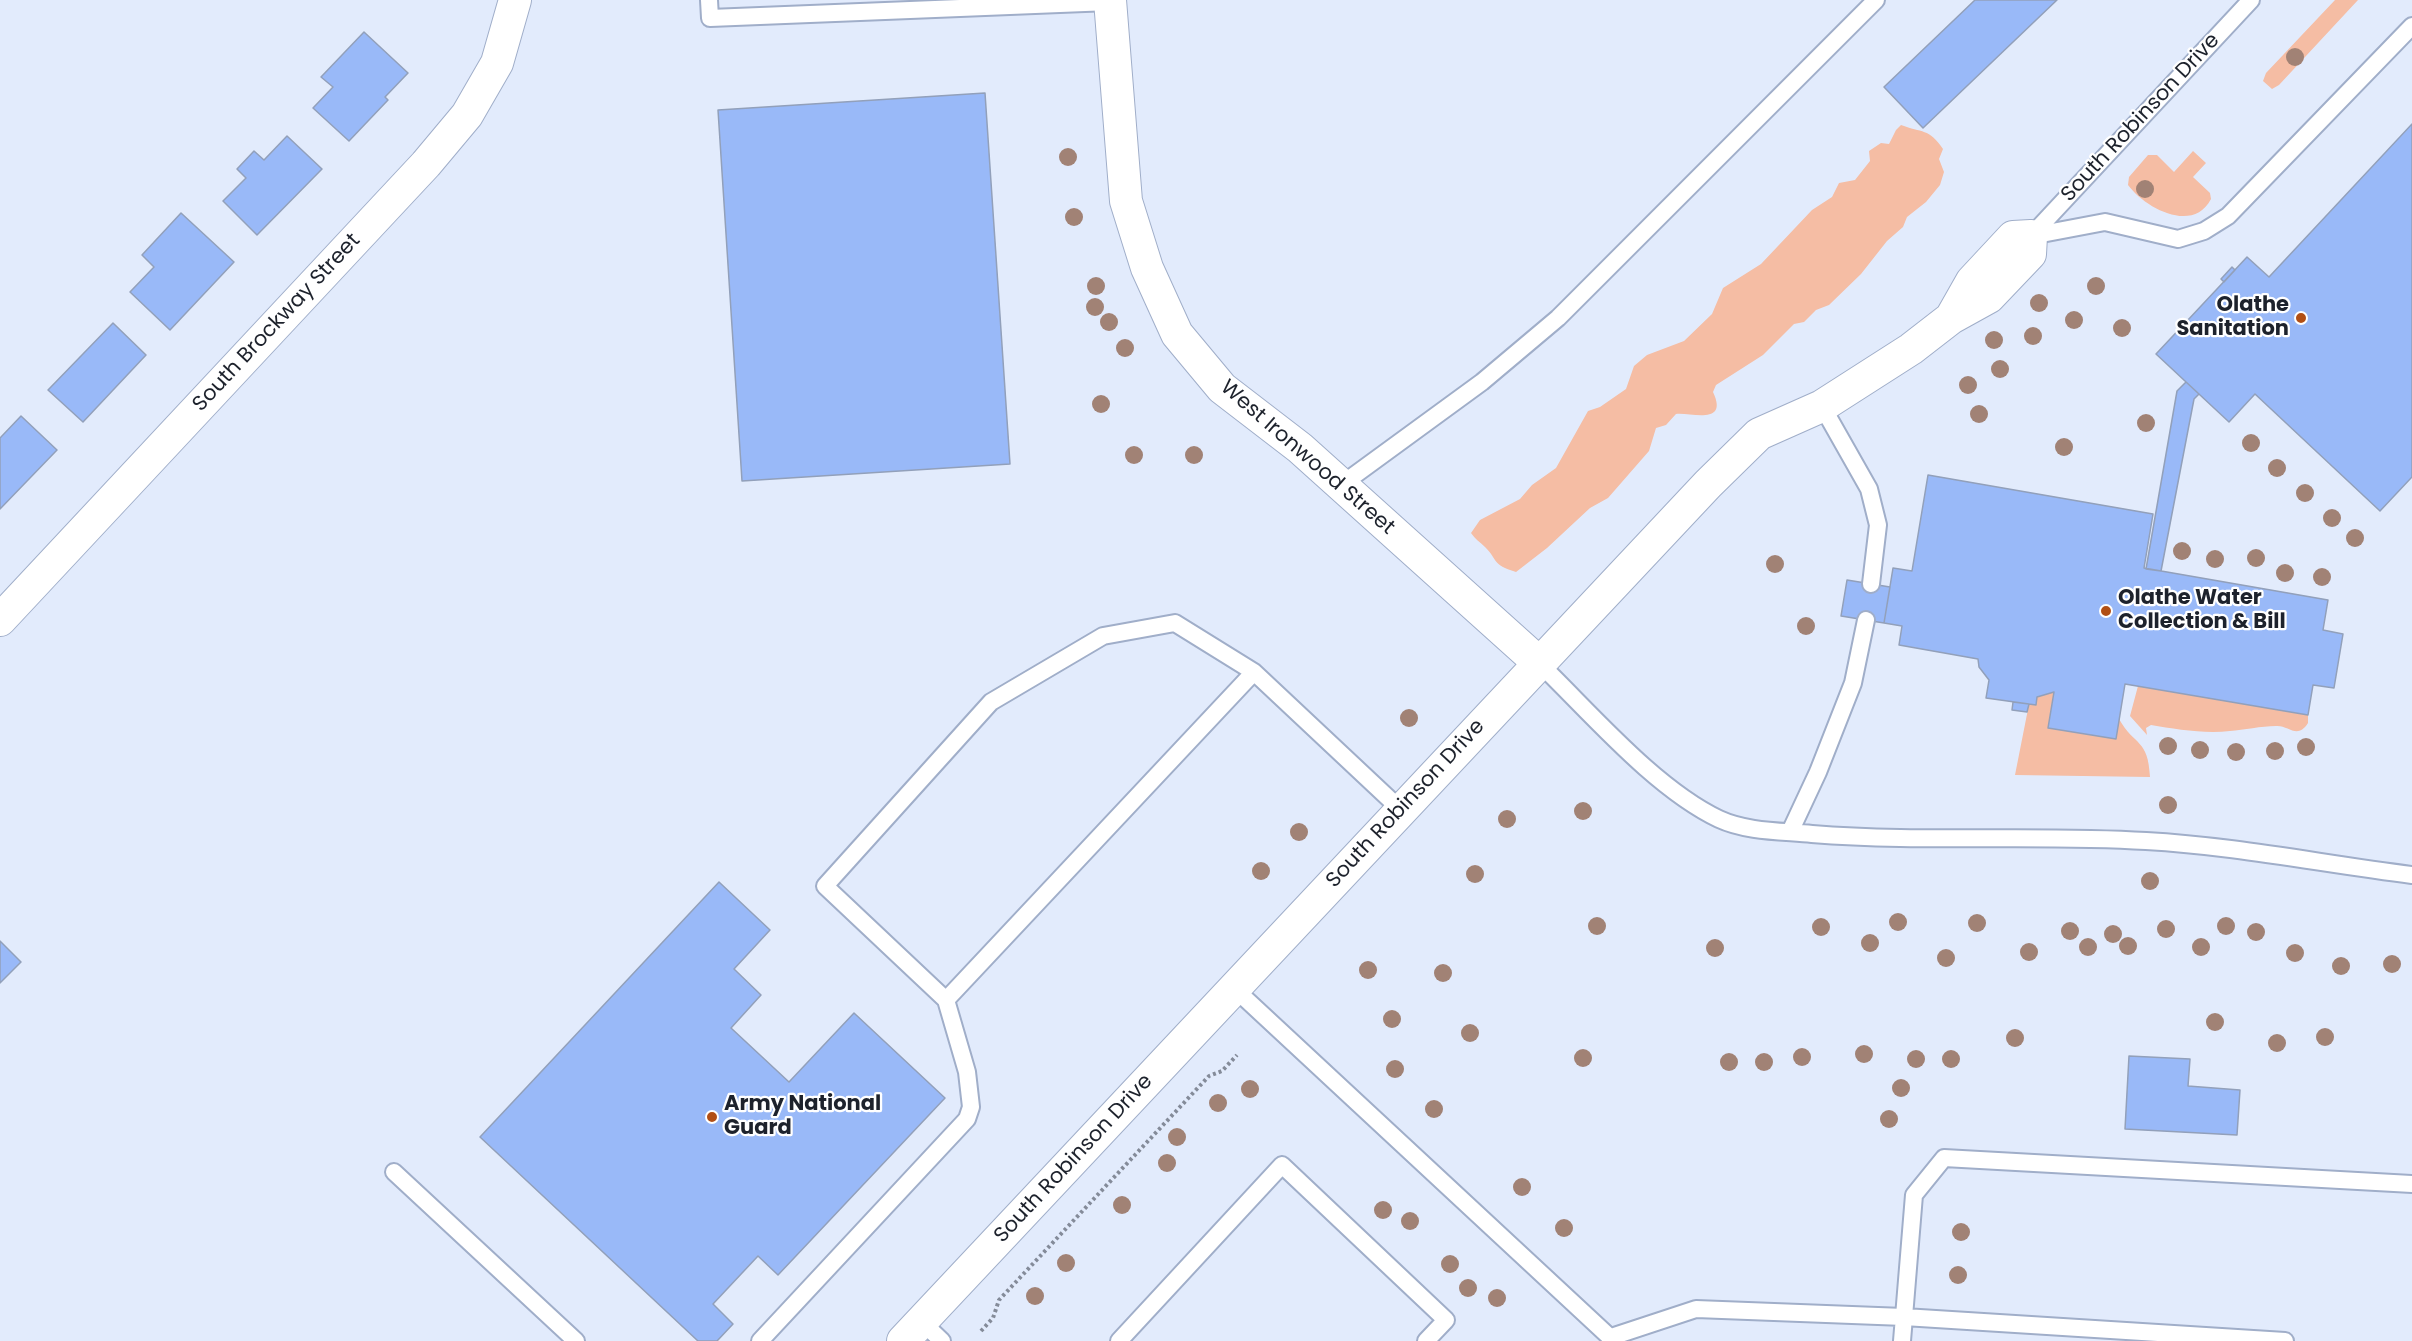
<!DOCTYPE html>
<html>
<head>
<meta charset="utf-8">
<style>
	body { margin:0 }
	canvas { display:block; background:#e2ebfc }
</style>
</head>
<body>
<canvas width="2412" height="1341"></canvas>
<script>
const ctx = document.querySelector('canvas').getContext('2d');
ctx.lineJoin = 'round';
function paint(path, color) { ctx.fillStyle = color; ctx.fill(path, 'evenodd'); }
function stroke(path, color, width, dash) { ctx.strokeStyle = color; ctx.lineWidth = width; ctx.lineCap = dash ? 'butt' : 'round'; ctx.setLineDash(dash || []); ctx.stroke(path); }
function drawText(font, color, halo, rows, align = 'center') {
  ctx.font = font + ' Poppins,sans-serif'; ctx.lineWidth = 4.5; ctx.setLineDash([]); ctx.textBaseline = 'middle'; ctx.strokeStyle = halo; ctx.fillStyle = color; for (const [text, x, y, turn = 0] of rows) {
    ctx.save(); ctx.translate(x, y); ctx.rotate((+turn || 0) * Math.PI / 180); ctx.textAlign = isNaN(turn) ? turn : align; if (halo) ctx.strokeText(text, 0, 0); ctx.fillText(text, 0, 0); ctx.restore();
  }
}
paint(new Path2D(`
	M2335,0H2358L2279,85L2272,89L2263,81L2266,73Z
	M1901,125C1922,133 1929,128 1943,149L1939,159L1944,172L1940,185L1926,202L1907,217L1903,227L1887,241L1861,274L1829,305L1816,310L1804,322L1794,324L1763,355L1716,385L1713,392C1729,426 1690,412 1676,414L1666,425L1656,428L1649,451L1608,498L1590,508L1547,548L1516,572C1491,564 1499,561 1485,547C1480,542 1475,539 1471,533L1480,520L1520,499L1532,485L1556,468L1588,411L1600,407L1626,389L1634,366L1647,355L1684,341L1712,314L1723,288L1761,264L1812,210L1832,197L1839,183L1855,180L1870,161L1869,151L1881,143L1889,144L1896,130Z
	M2193,151L2206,163L2193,177L2210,193L2211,199C2193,234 2145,208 2128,185L2129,177L2148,155H2157L2174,172Z
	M2138,686L2308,715V723C2297,740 2289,725 2276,726C2261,726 2244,730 2230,731C2204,734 2175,729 2151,725L2146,728L2147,735L2130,716Z
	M2054,692L2048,728L2116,739L2119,719C2135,747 2148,738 2150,777L2015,775L2029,704L2035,705L2037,697Z`), '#f5bda4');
const building = new Path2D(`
	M1975,0H2057L1923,128L1884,87Z
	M364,32L408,73L385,97L388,100L349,141L313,108L333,87L321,77Z
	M985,93L1010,464L742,481L718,110Z
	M2412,124V477L2380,511L2255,394L2229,422L2156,354L2247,257L2269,277Z
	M287,136L322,169L257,235L223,201L246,178L237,169L254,151L264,160Z
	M181,213L234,262L170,330L130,292L154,267L142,255Z
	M2232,267L2235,270L2224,282L2221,279Z
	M113,323L146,355L83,422L48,390Z
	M2186,382L2199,394L2194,399L2161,571L2146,569L2177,391Z
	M21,416L57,450L0,509V438Z
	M1928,475L2153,514L2144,568L2328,600L2323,630L2343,634L2334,688L2313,685L2308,715L2125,684L2116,739L2048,728L2054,692L2037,697L2036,705L1986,698L1989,680L1979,667L1978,659L1899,645L1902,626L1884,623L1893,568L1912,571Z
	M1847,580L1890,587L1884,623L1841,616Z
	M2013,702L2029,704L2027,712L2012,710Z
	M719,882L770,930L734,969L761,995L731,1028L789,1082L854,1013L945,1098L778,1275L758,1256L713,1304L733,1324L717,1341H698L480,1137Z
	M0,941L21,962L0,983Z
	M2129,1056L2190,1059L2188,1086L2240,1090L2237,1135L2125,1129Z`);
paint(building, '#99b9f8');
stroke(building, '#92a0ba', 1.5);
const lane = new Path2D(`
	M709,0L710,18L1110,2
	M2031,236L2105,222L2178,239L2204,231L2228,216L2412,26
	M2031,236L2251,0
	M1822,406L1869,489L1878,525L1871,584
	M1341,485L1482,382L1558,318L1876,0
	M1538,662C1590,712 1654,788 1719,819C1747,832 1782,831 1812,834C1923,843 2035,834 2146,841C2236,846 2323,864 2412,875
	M1790,832L1818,772L1853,683L1866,620
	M1235,989L1614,1341
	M946,1000L1254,672
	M394,1172L576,1341
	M921,1321L942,1341
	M1611,1337L1696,1309L1904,1317L2285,1341
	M760,1341L967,1119L971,1107L967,1072L946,1000L825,886L991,702L1103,636L1175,623L1254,672L1400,809
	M1119,1341L1282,1165L1446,1320L1426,1341
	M1902,1341L1914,1195L1944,1158L2412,1184`);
const street = new Path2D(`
	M1110,0L1126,201L1147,268L1177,334L1222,388L1300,448L1538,662
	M0,620L426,164L467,115L497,63L515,0
	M903,1341L1708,484L1759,434L1822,406L1911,349L1951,318L1989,297L2030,254L2031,236L2013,237L1972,281L1951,318`);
stroke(lane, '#a0aec9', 20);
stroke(street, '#a0aec9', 34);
stroke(new Path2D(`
	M981,1331L993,1318L999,1300L1209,1076L1222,1071L1237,1055`), '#848b99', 4, [3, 3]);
stroke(lane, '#fff', 16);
stroke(street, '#fff', 32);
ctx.fillStyle = '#a18275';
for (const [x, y] of [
	[2295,57],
	[1068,157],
	[2145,189],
	[1074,217],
	[1096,286],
	[2096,286],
	[2039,303],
	[1095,307],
	[2074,320],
	[1109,322],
	[2122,328],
	[2033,336],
	[1994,340],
	[1125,348],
	[2000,369],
	[1968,385],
	[1101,404],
	[1979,414],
	[2146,423],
	[2251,443],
	[2064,447],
	[1134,455],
	[1194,455],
	[2277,468],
	[2305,493],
	[2332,518],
	[2355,538],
	[2182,551],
	[2256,558],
	[2215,559],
	[1775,564],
	[2285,573],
	[2322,577],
	[1806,626],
	[1409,718],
	[2168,746],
	[2306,747],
	[2200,750],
	[2275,751],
	[2236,752],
	[2168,805],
	[1583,811],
	[1507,819],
	[1299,832],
	[1261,871],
	[1475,874],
	[2150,881],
	[1898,922],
	[1977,923],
	[1597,926],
	[2226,926],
	[1821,927],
	[2166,929],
	[2070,931],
	[2256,932],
	[2113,934],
	[1870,943],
	[2128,946],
	[2088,947],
	[2201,947],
	[1715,948],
	[2029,952],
	[2295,953],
	[1946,958],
	[2392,964],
	[2341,966],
	[1368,970],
	[1443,973],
	[1392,1019],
	[2215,1022],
	[1470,1033],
	[2325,1037],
	[2015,1038],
	[2277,1043],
	[1864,1054],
	[1802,1057],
	[1583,1058],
	[1916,1059],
	[1951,1059],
	[1729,1062],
	[1764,1062],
	[1395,1069],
	[1901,1088],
	[1250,1089],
	[1218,1103],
	[1434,1109],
	[1889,1119],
	[1177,1137],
	[1167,1163],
	[1522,1187],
	[1122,1205],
	[1383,1210],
	[1410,1221],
	[1564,1228],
	[1961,1232],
	[1066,1263],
	[1450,1264],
	[1958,1275],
	[1468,1288],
	[1035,1296],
	[1497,1298]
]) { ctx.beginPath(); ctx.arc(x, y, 9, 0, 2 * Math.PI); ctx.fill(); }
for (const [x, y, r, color] of [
	[2301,318,6,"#b14f15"],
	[2106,611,6,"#b14f15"],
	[712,1117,6,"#b14f15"]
]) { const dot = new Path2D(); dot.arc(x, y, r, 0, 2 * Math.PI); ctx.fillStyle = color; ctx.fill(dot); stroke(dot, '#fff', 2); }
drawText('21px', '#1d222c', '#fff', [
	["South Robinson Drive",2141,118,-47],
	["South Brockway Street",277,323,-47],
	["West Ironwood Street",1307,458,41],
	["South Robinson Drive",1406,804,-47],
	["South Robinson Drive",1074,1159,-47]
]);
drawText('bold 21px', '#1d222c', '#fff', [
	["Olathe",2289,306,"right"],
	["Sanitation",2289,330,"right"],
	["Olathe Water",2118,599],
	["Collection & Bill",2118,623],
	["Army National",724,1105],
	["Guard",724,1129]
], 'left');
</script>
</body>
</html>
